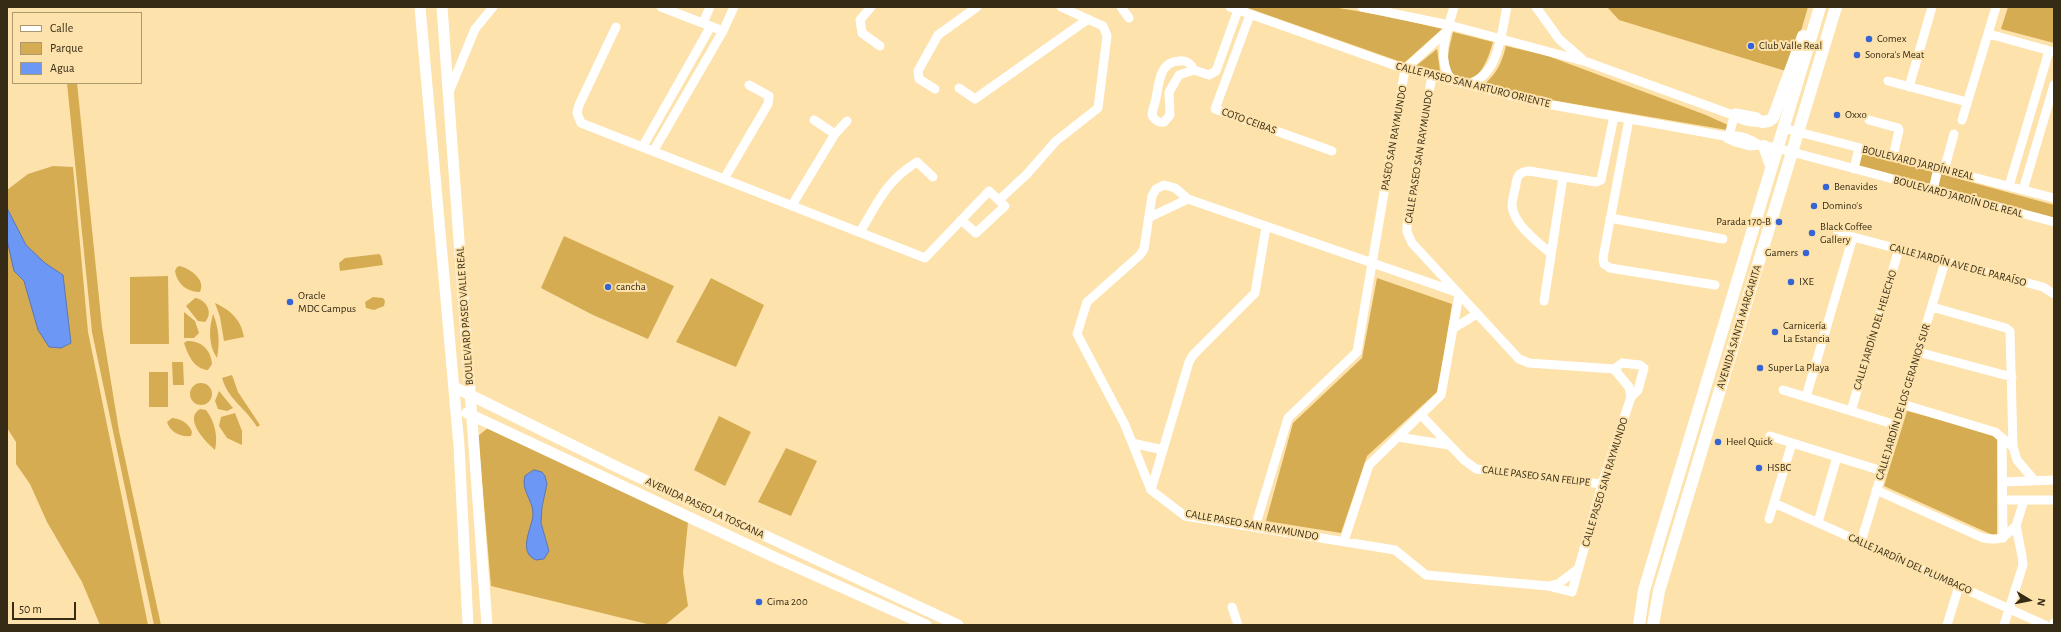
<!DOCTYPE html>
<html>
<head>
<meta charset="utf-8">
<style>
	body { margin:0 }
	#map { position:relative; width:2061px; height:632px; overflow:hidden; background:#fde2ab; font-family:"Alegreya Sans",sans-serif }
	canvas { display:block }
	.frame { position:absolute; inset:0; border:8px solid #362c16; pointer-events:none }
	.legend { position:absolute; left:12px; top:12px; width:130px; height:72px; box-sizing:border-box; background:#fde2ab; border:1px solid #ad996f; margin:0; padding:5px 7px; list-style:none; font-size:12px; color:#362c16 }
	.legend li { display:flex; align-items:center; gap:8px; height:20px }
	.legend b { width:20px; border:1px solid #ad996f }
	.north { position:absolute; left:2009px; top:580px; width:40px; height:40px; -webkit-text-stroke:3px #fde2ab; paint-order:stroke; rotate:100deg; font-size:11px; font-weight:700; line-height:16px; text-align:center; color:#362c16 }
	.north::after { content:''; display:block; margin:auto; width:14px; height:18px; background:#362c16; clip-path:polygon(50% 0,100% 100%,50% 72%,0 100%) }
	.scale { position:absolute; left:12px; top:602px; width:64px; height:18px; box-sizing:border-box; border:2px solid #362c16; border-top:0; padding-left:5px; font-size:12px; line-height:14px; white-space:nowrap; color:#362c16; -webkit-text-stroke:3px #fde2ab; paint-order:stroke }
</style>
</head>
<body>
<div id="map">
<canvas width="2061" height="632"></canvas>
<div class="frame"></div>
<ul class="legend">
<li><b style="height:5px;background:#fff"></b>Calle</li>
<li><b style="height:11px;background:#d6ac52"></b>Parque</li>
<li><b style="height:11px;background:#6c97f4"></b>Agua</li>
</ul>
<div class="north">N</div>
<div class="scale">50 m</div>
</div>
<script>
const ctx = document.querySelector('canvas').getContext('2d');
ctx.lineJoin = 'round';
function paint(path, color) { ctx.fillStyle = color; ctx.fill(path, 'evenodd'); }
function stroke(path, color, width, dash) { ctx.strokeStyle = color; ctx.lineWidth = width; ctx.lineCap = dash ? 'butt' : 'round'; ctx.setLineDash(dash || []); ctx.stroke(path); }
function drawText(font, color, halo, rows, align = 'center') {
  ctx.font = font + ' "Alegreya Sans",sans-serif'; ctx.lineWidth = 4; ctx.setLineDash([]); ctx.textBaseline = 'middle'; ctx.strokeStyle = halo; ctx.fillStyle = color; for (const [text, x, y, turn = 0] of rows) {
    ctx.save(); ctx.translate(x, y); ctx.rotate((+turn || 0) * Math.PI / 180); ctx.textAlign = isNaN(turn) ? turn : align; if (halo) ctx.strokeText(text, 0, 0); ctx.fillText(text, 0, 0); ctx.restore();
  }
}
paint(new Path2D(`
	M1245,7H1332L1388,16L1442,29L1404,63Z
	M1607,7H1808L1789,72L1619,20Z
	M2008,7H2054V43L2001,29Z
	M1453,32L1493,42C1489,56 1479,88 1459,78C1453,75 1449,70 1448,63C1447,53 1451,42 1453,32Z
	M1506,46L1548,56L1706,115L1728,125L1727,130L1545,99L1484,84C1497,74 1502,62 1506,46Z
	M1437,49L1440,71L1416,66Z
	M67,83H77L102,327L119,431L161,625H154L92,332Z
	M1861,154L1934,171L1930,185L1857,166Z
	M53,166L73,167L88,332L148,625H100L82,582L47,522L30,484L16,464V442L7,428V190L28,174Z
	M1941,174L2054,205V218L1938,187Z
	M564,236L674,286L648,339L593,315L541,288Z
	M379,254L381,256L383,265L340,271L339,263L345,258Z
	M180,266C191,269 206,280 200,292C187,292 177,284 175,271L177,267Z
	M168,276L169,344H130V277Z
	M711,278L764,305L736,367L676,342Z
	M1377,278L1452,304L1438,391L1367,456L1341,533L1266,521L1293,423L1362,358Z
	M373,297L383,298L385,301L384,306L374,310L366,308L365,302Z
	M195,298C206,299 214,313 205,322L198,321L186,306Z
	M215,303C230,310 241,319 244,337L224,341L220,317Z
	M184,312L195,321L199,333L194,338H184Z
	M213,314C219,328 220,343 217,358C208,345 209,328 213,314Z
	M187,341C201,341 211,349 212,364L208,370C194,369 188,355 184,343Z
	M172,362H183L184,385H173Z
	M149,372H168V407H149Z
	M232,375L238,392L260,425L257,427C246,408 229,401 222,378Z
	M190 394a11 11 0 1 1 22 0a11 11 0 1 1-22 0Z
	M219,391L233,408L227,411L218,409L215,401Z
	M200,409L206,410C215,422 218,436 215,450C206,442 183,419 200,409Z
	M1907,411L1997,435V537L1884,486Z
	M235,413L242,431V445L227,438L219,426L221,417Z
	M719,416L751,432L725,486L694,470Z
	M172,418C181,419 189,423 192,432L191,436C180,437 170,432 167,422Z
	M489,427L688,522L683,573L688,606L665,625H651L491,586L478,436Z
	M786,448L817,461L791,516L758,502Z`), '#d6ac52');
const water = new Path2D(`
	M7,208L26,245L45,263L63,275L71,343L61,348L49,347L38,330L24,281L14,271L7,240Z
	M534,470L542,472L545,476L547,484L542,507L541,523L549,551L544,559L536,560C517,552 532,528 533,515C534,501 520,490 525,476Z`);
paint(water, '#6c97f4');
stroke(water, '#5c77b1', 1);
stroke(new Path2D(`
	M661,7L723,31
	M871,7L860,20L862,33L880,46
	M1121,7L1129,18
	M1230,7L1405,69L1541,103L1697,131L1724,136L1735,142L1750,146L1759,145L1777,148L2054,222
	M1362,7L1449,25L1587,62L1730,114C1740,120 1751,124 1762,122
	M1536,7L1559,39L1582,59
	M1250,15L1215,109L1332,151
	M703,23L710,7
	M616,27L579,105L577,113L581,123L925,258L989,191L1005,206L976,233L961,220
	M1989,34L2054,52
	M1194,70C1191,64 1187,60 1179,61C1155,62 1160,93 1153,109L1152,115C1155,121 1158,123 1164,122L1170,115L1169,92L1179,75L1194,70L1209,75L1216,71L1238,10
	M1432,75L1407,226V232L1412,243L1519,359L1529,363L1614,369L1622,363L1640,365L1644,368L1638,390L1631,397L1602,484L1572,592L1548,586L1426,575L1395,550L1185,516L1151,490L1125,425L1077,334L1087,302L1140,255L1144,249L1152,196L1156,189L1164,185L1175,188L1188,199L1456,292
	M1451,80C1436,57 1447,31 1454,7
	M1888,81L1967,102
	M1467,84C1499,77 1501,34 1507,7
	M1909,87L1932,7
	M959,88L975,99L1088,19
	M935,89L919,79L918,71L938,35L977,7
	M449,92L475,29L493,7
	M1736,113L1757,117L1762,122
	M1629,119L1603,258L1604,264L1610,268L1715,285
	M814,120L835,134
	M1869,120L1898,128L1899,130L1893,157
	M1962,120L1996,7
	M1783,128L2054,198
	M1724,136C1737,134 1748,137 1759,145
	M1728,139L1735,113
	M643,146L711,26
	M654,150L723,31L734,7
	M1854,169L1859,148
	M1944,170L1954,134
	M724,179L768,104L769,96L749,85
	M2009,186L2049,51
	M1933,190L1938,168
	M2023,190L2054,85
	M999,200L1027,174L1056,141L1098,108L1107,36L1103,26L1061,7
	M792,205L835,134L847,121
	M1150,217L1188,199
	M1610,218L1723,239
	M860,232C878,202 886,181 917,162L933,177
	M1838,233L2043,287L2054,294
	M1551,254C1538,242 1514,225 1512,206C1512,199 1515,191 1516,184C1517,175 1520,172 1529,171L1596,182L1601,180L1614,116
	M1544,301L1563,177
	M1932,307L2006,328L2010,331L2013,447L2017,460L2034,480
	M1454,328L1477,314
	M1918,352L2012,377
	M1614,369L1629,387L1631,397
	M1783,390L1896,425
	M1806,397L1853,237
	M1902,404L1995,432L2013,447
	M1851,411L1899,249
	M1421,415L1464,460L1476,469L1602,484
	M1770,436L1882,471
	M1398,437L1449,445
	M2002,438L2003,538
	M1132,443L1163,450
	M2003,482L2054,480
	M1151,490L1189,362L1193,355L1255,293L1266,227
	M1876,490L1983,538C2001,541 2003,538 2016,526
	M2003,500H2054
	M1774,503L2045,625
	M1769,519L1792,443
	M1818,522L1837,457
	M1255,527L1288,418L1357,352L1405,69L1448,30
	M1344,541L1369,465L1441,395L1459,295
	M1861,542L1945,262
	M1549,586L1558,584L1579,568
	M1232,607L1238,625
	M1947,625L1959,586
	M2004,625L2023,565L2022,556L2016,526L2024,500
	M2053,625L2054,623`), '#fff', 9);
stroke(new Path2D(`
	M420,7L459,446L468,625
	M442,7L487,625
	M454,387L619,468L958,625
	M467,413L774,557L926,625`), '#fff', 11);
stroke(new Path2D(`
	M1762,122L1769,121L1773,118L1803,36
	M1764,146L1771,166
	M1639,625L1644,590L1820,7
	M1653,625L1659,591L1836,7`), '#fff', 12);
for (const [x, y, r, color] of [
	[1869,39,4,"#3564d4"],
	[1751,46,4,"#3564d4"],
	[1857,55,4,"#3564d4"],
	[1837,115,4,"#3564d4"],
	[1826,187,4,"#3564d4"],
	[1814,206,4,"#3564d4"],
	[1779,222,4,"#3564d4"],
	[1812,233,4,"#3564d4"],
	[1806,253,4,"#3564d4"],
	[1791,282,4,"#3564d4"],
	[608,287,4,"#3564d4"],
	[290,302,4,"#3564d4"],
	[1775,332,4,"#3564d4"],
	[1760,368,4,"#3564d4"],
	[1718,442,4,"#3564d4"],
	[1759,468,4,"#3564d4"],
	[759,602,4,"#3564d4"]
]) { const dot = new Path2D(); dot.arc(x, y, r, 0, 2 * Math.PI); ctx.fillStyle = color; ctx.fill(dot); stroke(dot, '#fde2ab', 1.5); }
drawText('11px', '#362c16', '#fde2ab', [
	["Comex",1877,39],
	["Club Valle Real",1759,46],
	["Sonora's Meat",1865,55],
	["Oxxo",1845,115],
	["Benavides",1834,187],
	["Domino's",1822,206],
	["Parada 170-B",1771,222,"right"],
	["Black Coffee",1820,227],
	["Gallery",1820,240],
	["Gamers",1798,253,"right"],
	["IXE",1799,282],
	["cancha",616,287],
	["Oracle",298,296],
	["MDC Campus",298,309],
	["Carnicería",1783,326],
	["La Estancia",1783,339],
	["Super La Playa",1768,368],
	["Heel Quick",1726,442],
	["HSBC",1767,468],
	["Cima 200",767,602]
], 'left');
drawText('11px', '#362c16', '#fde2ab', [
	["CALLE PASEO SAN ARTURO ORIENTE",1473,85,14],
	["COTO CEIBAS",1249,121,20],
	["PASEO SAN RAYMUNDO",1394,138,-80],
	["CALLE PASEO SAN RAYMUNDO",1419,157,-81],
	["BOULEVARD JARDÍN REAL",1918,163,14],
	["BOULEVARD JARDÍN DEL REAL",1958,197,15],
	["CALLE JARDÍN AVE DEL PARAÍSO",1958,265,15],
	["BOULEVARD PASEO VALLE REAL",465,316,-94],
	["AVENIDA SANTA MARGARITA",1739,327,-73],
	["CALLE JARDÍN DEL HELECHO",1875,330,-73],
	["CALLE JARDÍN DE LOS GERANIOS SUR",1903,402,-73],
	["CALLE PASEO SAN FELIPE",1536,476,7],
	["CALLE PASEO SAN RAYMUNDO",1605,482,-73],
	["AVENIDA PASEO LA TOSCANA",705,508,25],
	["CALLE PASEO SAN RAYMUNDO",1252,525,10],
	["CALLE JARDÍN DEL PLUMBAGO",1910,564,24]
]);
</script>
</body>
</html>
